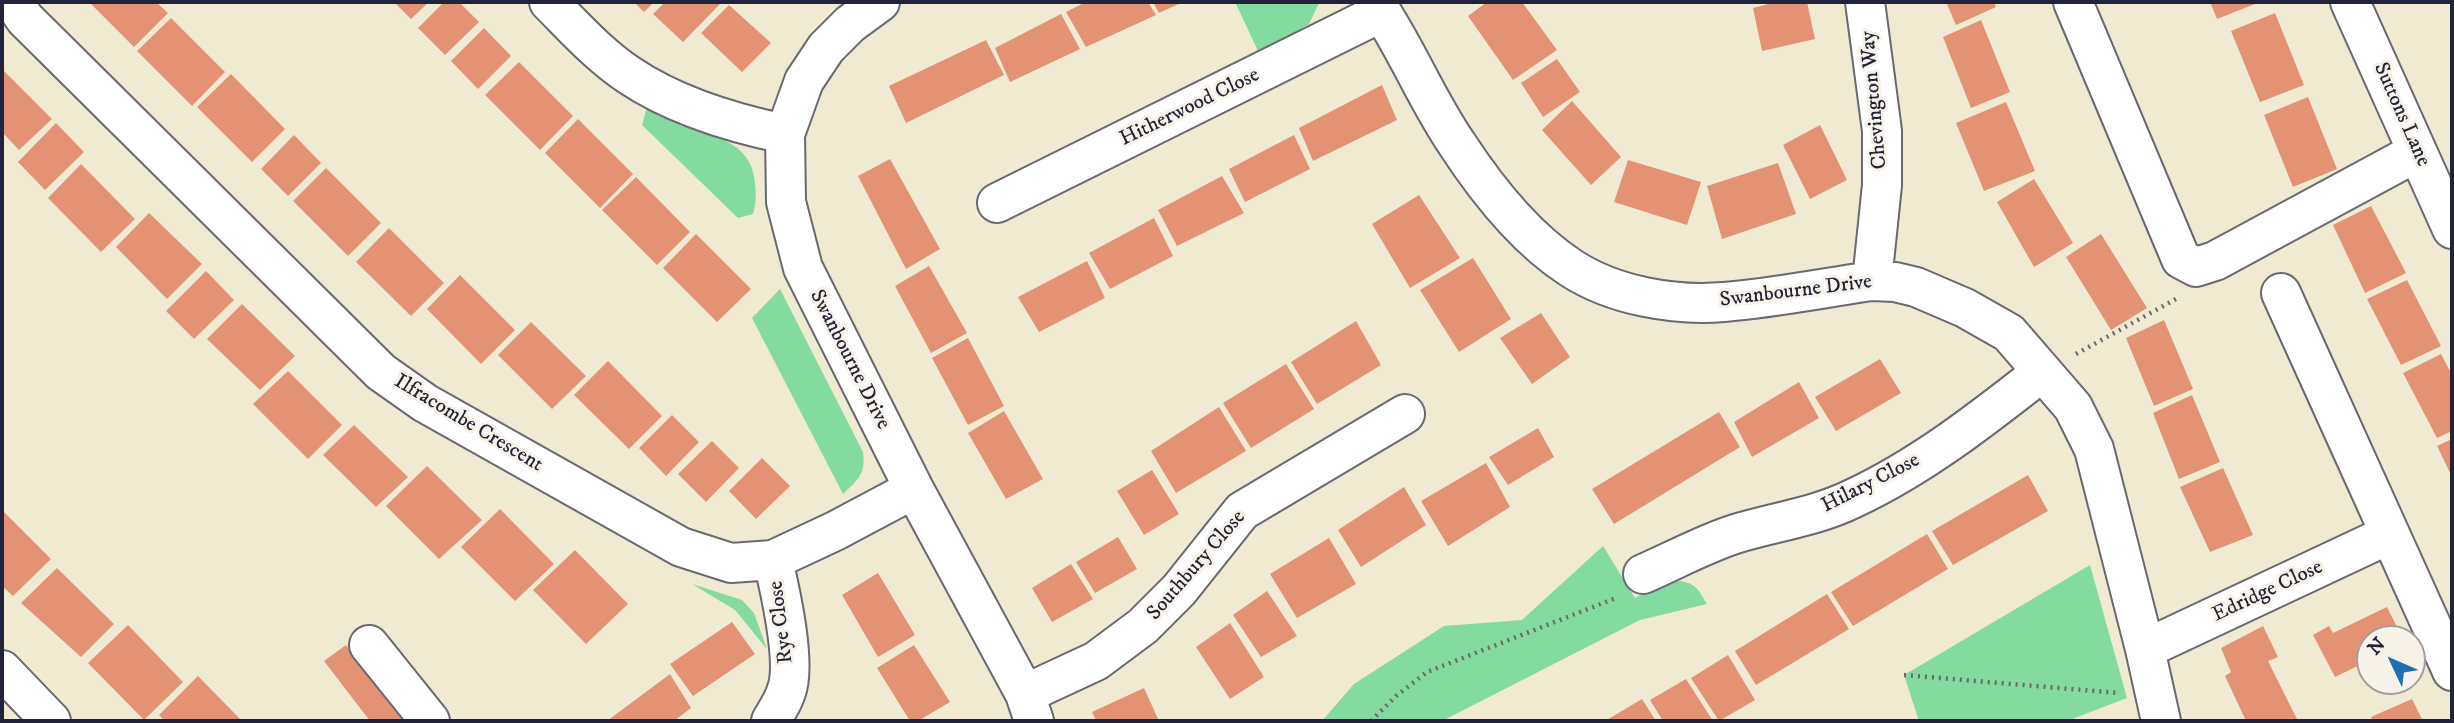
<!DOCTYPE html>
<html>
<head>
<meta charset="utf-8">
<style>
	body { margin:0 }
	#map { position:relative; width:2454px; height:723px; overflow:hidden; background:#f0ead3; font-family:"IM FELL DW Pica",serif }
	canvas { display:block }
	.frame { position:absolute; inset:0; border:4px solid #22223b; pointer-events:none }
	.north { position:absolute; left:2356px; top:625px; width:70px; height:70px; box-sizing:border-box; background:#f7f3e8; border:2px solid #a29fa3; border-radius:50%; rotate:314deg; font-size:19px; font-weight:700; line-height:28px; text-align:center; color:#22223b }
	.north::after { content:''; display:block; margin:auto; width:24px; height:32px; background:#1f6fb2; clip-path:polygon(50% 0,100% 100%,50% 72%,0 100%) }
</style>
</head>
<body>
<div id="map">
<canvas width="2454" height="723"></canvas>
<div class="frame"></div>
<div class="north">N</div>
</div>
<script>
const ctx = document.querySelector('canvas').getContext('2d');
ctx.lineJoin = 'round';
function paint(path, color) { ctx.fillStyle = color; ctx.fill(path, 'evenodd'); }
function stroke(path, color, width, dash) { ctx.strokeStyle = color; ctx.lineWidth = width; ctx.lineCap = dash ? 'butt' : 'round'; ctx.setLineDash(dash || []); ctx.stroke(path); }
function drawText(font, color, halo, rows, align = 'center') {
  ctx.font = font + ' "IM FELL DW Pica",serif'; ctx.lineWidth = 6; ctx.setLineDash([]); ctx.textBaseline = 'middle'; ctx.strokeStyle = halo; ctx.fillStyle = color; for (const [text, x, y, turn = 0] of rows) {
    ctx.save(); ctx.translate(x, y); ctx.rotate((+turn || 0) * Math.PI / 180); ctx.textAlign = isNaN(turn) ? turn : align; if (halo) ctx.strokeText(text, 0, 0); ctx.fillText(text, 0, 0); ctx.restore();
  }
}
paint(new Path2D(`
	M1235,2H1319V3L1309,24L1287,37L1258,51Z
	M647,107C655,112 663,117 671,121C702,134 747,137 754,176C756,191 757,200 753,214L738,218L642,125Z
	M780,289L863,452C866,474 858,480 843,494L752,318Z
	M1603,546L1635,598C1652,589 1675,573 1694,586C1699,589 1703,598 1707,604L1640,620L1442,721H1322L1354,684L1444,626L1522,620Z
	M2090,565L2127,698L2067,721H1919L1904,675Z
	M692,584L742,600L754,613L767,649L735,610Z`), '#83db9f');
paint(new Path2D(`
	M89,2H156L168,13L134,47Z
	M394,2H429L411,19Z
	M444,2H459L479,22L445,55L418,28Z
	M634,2H654L644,12Z
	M665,2H722L683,42L653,14Z
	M1086,2H1148L1156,15L1086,47L1066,12Z
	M1153,2H1183L1159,13Z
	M1487,2H1522L1557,50L1513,80L1468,16Z
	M1776,2H1807L1815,39L1762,51L1753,8Z
	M1946,2H1994L1996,7L1956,25Z
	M2210,2H2260L2217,19Z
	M729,5L771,43L742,72L701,33Z
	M2275,13L2304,85L2260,102L2231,31Z
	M1061,14L1080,49L1010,82L995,48Z
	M171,18L225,72L192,106L137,51Z
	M1981,20L2010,92L1971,108L1943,37Z
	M484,28L511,56L478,89L451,61Z
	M986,40L1004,75L906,123L889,86Z
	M1557,59L1580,92L1543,117L1521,83Z
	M519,62L573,116L540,150L485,95Z
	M2,69L52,119L19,150L2,132Z
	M231,74L285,129L252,162L197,107Z
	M1382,85L1397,120L1313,161L1299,128Z
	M2308,97L2337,169L2293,187L2264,115Z
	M1572,101L1621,157L1591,185L1542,130Z
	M2006,102L2035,171L1984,191L1956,123Z
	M578,119L633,174L600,208L545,153Z
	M56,123L84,152L45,190L18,162Z
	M1820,125L1847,180L1810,199L1783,145Z
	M294,135L321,163L288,196L261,169Z
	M1294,135L1310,169L1245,202L1229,169Z
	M890,159L940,249L906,269L858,176Z
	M1628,160L1701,182L1687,225L1614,202Z
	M1778,163L1796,214L1722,239L1707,186Z
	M81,164L135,219L101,252L48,198Z
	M326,168L381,223L348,256L293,201Z
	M1222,176L1244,213L1177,246L1158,210Z
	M636,177L690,232L657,265L602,210Z
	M2034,179L2073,243L2034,267L1997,202Z
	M1419,195L1460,258L1410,288L1372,224Z
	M2371,206L2406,273L2365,293L2333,225Z
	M149,213L202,264L167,299L116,247Z
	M1154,218L1173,256L1110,289L1089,253Z
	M389,228L444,283L411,316L356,262Z
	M696,234L751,289L717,322L663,268Z
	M2101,234L2147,308L2111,330L2066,257Z
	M1473,258L1511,319L1459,352L1420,290Z
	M1087,261L1105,298L1039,332L1018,297Z
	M929,266L967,333L931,353L895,286Z
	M206,271L234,300L194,339L166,311Z
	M460,275L515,330L481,364L427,309Z
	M2407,280L2441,346L2401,365L2367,299Z
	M242,304L295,356L260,390L207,339Z
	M1541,313L1570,357L1532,384L1500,338Z
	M2164,320L2193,389L2154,406L2126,338Z
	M1356,321L1381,365L1317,404L1291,362Z
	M531,322L586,376L552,409L498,355Z
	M968,338L1004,406L968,425L932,358Z
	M2441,354L2452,375V431L2437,438L2403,373Z
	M1880,359L1901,393L1836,431L1815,397Z
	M608,361L662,416L629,449L574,395Z
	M1286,364L1314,409L1251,448L1223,403Z
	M288,371L342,425L308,459L253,404Z
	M1799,382L1819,418L1752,457L1734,422Z
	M2192,395L2220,462L2179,479L2153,413Z
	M1219,407L1246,451L1176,493L1151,451Z
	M1004,411L1043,479L1006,499L968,433Z
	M1719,412L1740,447L1614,524L1592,489Z
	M672,415L699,442L666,476L639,448Z
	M354,425L408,477L376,507L323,455Z
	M1538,428L1554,457L1508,485L1489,457Z
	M2452,439V477L2437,446Z
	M712,441L739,468L706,502L678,474Z
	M762,458L790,486L756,519L729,491Z
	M1486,463L1510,507L1448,546L1421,501Z
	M427,466L482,520L439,559L386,506Z
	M2223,468L2253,535L2210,552L2180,487Z
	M1152,470L1179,514L1144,535L1117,491Z
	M2028,475L2048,511L1953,565L1932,531Z
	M1404,487L1426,525L1361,567L1338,530Z
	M500,509L554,564L515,601L461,547Z
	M2,510L51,559L13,596L2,586Z
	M1927,534L1948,569L1853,626L1831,592Z
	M1118,537L1137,569L1095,593L1076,562Z
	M1329,538L1356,584L1297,618L1270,574Z
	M575,550L628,604L586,644L533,590Z
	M1071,564L1093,599L1052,622L1032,588Z
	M57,568L114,624L81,657L21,603Z
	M878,573L915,635L878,657L842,595Z
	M1267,591L1297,636L1261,657L1233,615Z
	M1827,594L1849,629L1756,685L1735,651Z
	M2387,607L2403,639H2370V660L2335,677L2313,635L2329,626L2333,633Z
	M732,622L755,654L693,696L670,664Z
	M1230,623L1264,677L1230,699L1196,647Z
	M128,625L183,682L144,720L88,663Z
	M2263,626L2278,657L2268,661L2298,721H2246L2225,676L2231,672L2221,648Z
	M346,645L403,721H370L324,661Z
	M914,645L950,702L918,721H910L877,668Z
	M1728,655L1755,700L1719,721L1691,678Z
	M670,674L691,708L674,721H607Z
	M198,676L242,721H165L159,715Z
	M1686,679L1713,721H1663L1650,700Z
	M1144,688L1159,721H1096L1092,712Z
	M1642,699L1656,721H1605Z
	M2412,699L2423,721H2373L2371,717Z`), '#e39274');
const minor = new Path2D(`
	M13,2L25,19L381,372L425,403L681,547L731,563L773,560L835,531L914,489
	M549,2C574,27 599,55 629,75C675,106 732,123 785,134
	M880,2L850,24L826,48L804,81L785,134L786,202L803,268L914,489L1025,694L1034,721
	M1375,2C1406,47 1426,99 1457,144C1487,190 1525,238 1571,268C1614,296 1674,306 1724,302C1774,298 1823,288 1872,281L1895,282L1916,287L1965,308L2009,333L2073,407L2094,449L2145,649L2161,721
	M1865,2L1882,131V185L1872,281
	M2073,2L2181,259L2196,267L2215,261L2417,152
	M2350,2L2452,229
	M997,203L1382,12
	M2281,293L2452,671
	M1643,574C1673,561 1704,544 1735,534C1774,522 1815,517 1852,499C1921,467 1982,419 2042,372
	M369,645L430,721
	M2145,649L2390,534
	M2,670L51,721
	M1025,694L1096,661L1143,626L1179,590L1242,511L1405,414
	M771,721C776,712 783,702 786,692C797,665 780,590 773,560`);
stroke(minor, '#6a6870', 42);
stroke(new Path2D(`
	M2076,354L2176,299
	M1904,675L2119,693
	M1371,721L1396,696L1427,672L1616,598`), '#6a6870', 4.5, [2, 5]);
stroke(minor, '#fff', 38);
drawText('21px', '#22223b', '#f7f3e8', [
	["Chevington Way",1875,100,-95],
	["Hitherwood Close",1190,108,-26],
	["Suttons Lane",2401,115,66],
	["Swanbourne Drive",1796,292,-7],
	["Swanbourne Drive",849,360,63],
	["Ilfracombe Crescent",468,424,31],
	["Hilary Close",1871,484,-27],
	["Southbury Close",1197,566,-49],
	["Edridge Close",2268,592,-25],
	["Rye Close",782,622,-97]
]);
</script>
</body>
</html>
